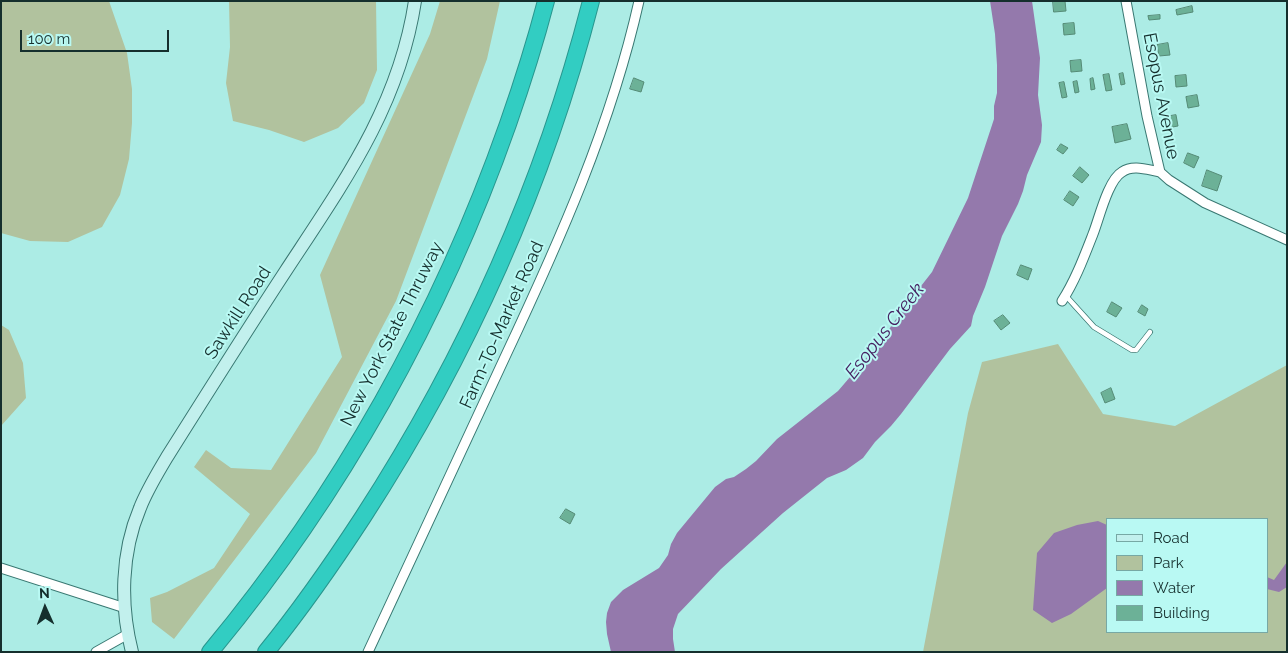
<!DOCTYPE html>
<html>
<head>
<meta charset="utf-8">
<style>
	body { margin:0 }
	#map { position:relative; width:1288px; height:653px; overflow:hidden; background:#acece5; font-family:Raleway,sans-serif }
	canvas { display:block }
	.frame { position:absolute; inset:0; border:2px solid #152f2d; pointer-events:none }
	.legend { position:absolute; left:1106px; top:518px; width:162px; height:115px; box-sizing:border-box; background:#b9f9f3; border:1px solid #77a8a4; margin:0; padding:6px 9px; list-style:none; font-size:15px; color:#152f2d }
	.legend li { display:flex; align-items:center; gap:10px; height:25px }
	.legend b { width:25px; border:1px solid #77a8a4 }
	.north { position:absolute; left:20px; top:583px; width:50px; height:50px; -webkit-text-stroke:4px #b9f9f3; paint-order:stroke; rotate:358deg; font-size:14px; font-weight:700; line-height:20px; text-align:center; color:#152f2d }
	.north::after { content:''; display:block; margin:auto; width:18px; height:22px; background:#152f2d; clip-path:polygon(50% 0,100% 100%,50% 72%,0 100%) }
	.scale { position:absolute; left:20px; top:30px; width:149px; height:22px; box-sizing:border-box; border:2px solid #152f2d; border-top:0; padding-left:6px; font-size:15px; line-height:18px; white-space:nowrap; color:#152f2d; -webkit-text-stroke:4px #b9f9f3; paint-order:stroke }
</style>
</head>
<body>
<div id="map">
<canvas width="1288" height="653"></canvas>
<div class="frame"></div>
<ul class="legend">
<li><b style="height:6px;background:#c2f0ed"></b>Road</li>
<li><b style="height:14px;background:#b1c29e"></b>Park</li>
<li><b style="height:14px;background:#9479ac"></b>Water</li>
<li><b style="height:14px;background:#6cb197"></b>Building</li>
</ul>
<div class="north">N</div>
<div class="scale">100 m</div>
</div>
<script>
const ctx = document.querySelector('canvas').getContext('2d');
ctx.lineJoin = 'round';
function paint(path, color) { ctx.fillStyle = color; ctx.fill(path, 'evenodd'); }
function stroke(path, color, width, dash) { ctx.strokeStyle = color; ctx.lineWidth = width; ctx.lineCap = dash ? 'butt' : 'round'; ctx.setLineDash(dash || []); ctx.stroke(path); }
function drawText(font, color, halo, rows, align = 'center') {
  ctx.font = font + ' Raleway,sans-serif'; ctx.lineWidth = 4; ctx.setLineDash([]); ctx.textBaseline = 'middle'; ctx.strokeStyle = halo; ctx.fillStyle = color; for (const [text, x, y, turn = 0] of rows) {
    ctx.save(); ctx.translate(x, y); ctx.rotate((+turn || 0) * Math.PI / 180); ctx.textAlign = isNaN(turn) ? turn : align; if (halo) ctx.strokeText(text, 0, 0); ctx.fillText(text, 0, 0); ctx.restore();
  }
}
paint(new Path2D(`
	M1,1H109L127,53L132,89V123L129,159L120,195L102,227L68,242L30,241L1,233Z
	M229,1H376L377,70L364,103L338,128L304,142L269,130L233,121L226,83L230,47Z
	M440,1H500L487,59L396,301L316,453L174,639L152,622L150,598L167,592L214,568L250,514L194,467L206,450L231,468L271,470L342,357L320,275L430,34Z
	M1,325L9,330L23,363L26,398L1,426Z
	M1058,344L1103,414L1175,426L1287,365V652H923L968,413L982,362ZM1107,519H1267V632H1107Z`), '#b1c29e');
paint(new Path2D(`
	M990,1H1032L1040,58L1038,95L1042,125L1041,142L1027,175L1023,191L1018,204L1002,236L985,287L973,316L971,326L950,349L901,414L891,426L875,442L863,458L846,470L827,478L783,513L721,569L678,614L673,629V639L675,652H611L607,634L606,622L607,613L611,602L623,590L659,568L668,555L671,544L677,533L715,487L726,479L734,477L746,469L756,461L777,439L838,391L881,341L903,309L932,272L968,198L994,119V106L997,93V65L995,34Z
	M1098,521L1107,525V588L1071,614L1052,623L1033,610L1037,553L1054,533L1077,525Z
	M1287,562V587L1279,592L1267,589V577L1274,580Z`), '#9479ac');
const building = new Path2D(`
	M1053,1H1065L1066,11L1054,12Z
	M1192,6L1193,12L1177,15L1176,10Z
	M1160,15V19L1149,20L1148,16Z
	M1074,23L1075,34L1064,35L1063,24Z
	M1168,43L1170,55L1159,56L1157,45Z
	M1081,60L1082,71L1071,72L1070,61Z
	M1123,73L1125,84L1121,85L1119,74Z
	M1109,74L1112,90L1106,91L1103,75Z
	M1186,75L1187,86L1176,87L1175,76Z
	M634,78L644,82L641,92L630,89Z
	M1093,78L1095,89L1091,90L1090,79Z
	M1077,81L1079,92L1075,93L1073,82Z
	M1064,82L1067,97L1062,98L1059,83Z
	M1197,95L1199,106L1188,108L1186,97Z
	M1176,115L1178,126L1167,128L1165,117Z
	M1127,124L1131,139L1115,143L1112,127Z
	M1061,144L1068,148L1063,154L1057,150Z
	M1188,153L1199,157L1194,168L1184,163Z
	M1080,167L1089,175L1082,183L1073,176Z
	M1207,170L1222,176L1217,191L1202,186Z
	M1070,191L1079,197L1073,206L1064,200Z
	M1021,265L1032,269L1028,280L1017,275Z
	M1112,302L1122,308L1116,317L1107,312Z
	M1142,305L1148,309L1145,316L1138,312Z
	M1003,315L1010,323L1001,330L994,321Z
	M1111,388L1115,399L1105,403L1101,393Z
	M566,509L575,514L570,524L560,518Z`);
paint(building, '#6cb197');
stroke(building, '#558b76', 1);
const lane = new Path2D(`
	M1066,296L1094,327L1132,350H1136L1150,332`);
const street = new Path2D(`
	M1126,1L1147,116L1160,172L1169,180L1205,203L1287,240
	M1062,301C1075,281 1084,257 1093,234C1099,219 1108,180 1122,172C1133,164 1148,170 1160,172
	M1,568L125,608
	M96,652L128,634
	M368,652C414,554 460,456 505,357C559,242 611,126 639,1`);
const secondary = new Path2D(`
	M132,652C120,605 121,553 140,508C147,490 157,474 167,457C206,395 245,333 285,272C342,185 399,107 415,1`);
const highway = new Path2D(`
	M210,652C340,496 441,315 508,124C522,84 535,43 546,1
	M266,652C301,609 333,563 363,517C466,358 544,184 591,1`);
stroke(lane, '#397872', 6);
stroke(street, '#397872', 11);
stroke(secondary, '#397872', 14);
stroke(highway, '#28968e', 18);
stroke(lane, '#fff', 4.5);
stroke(street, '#fff', 9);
stroke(secondary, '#c2f0ed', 12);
stroke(highway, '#32cdc2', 16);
drawText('18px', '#152f2d', '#b9f9f3', [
	["Esopus Avenue",1161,96,79],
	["Sawkill Road",238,313,-57],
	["Farm-To-Market Road",502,325,-66],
	["New York State Thruway",392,334,-63]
]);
drawText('italic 19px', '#452060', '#b9f9f3', [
	["Esopus Creek",885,331,-52]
]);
</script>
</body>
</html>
